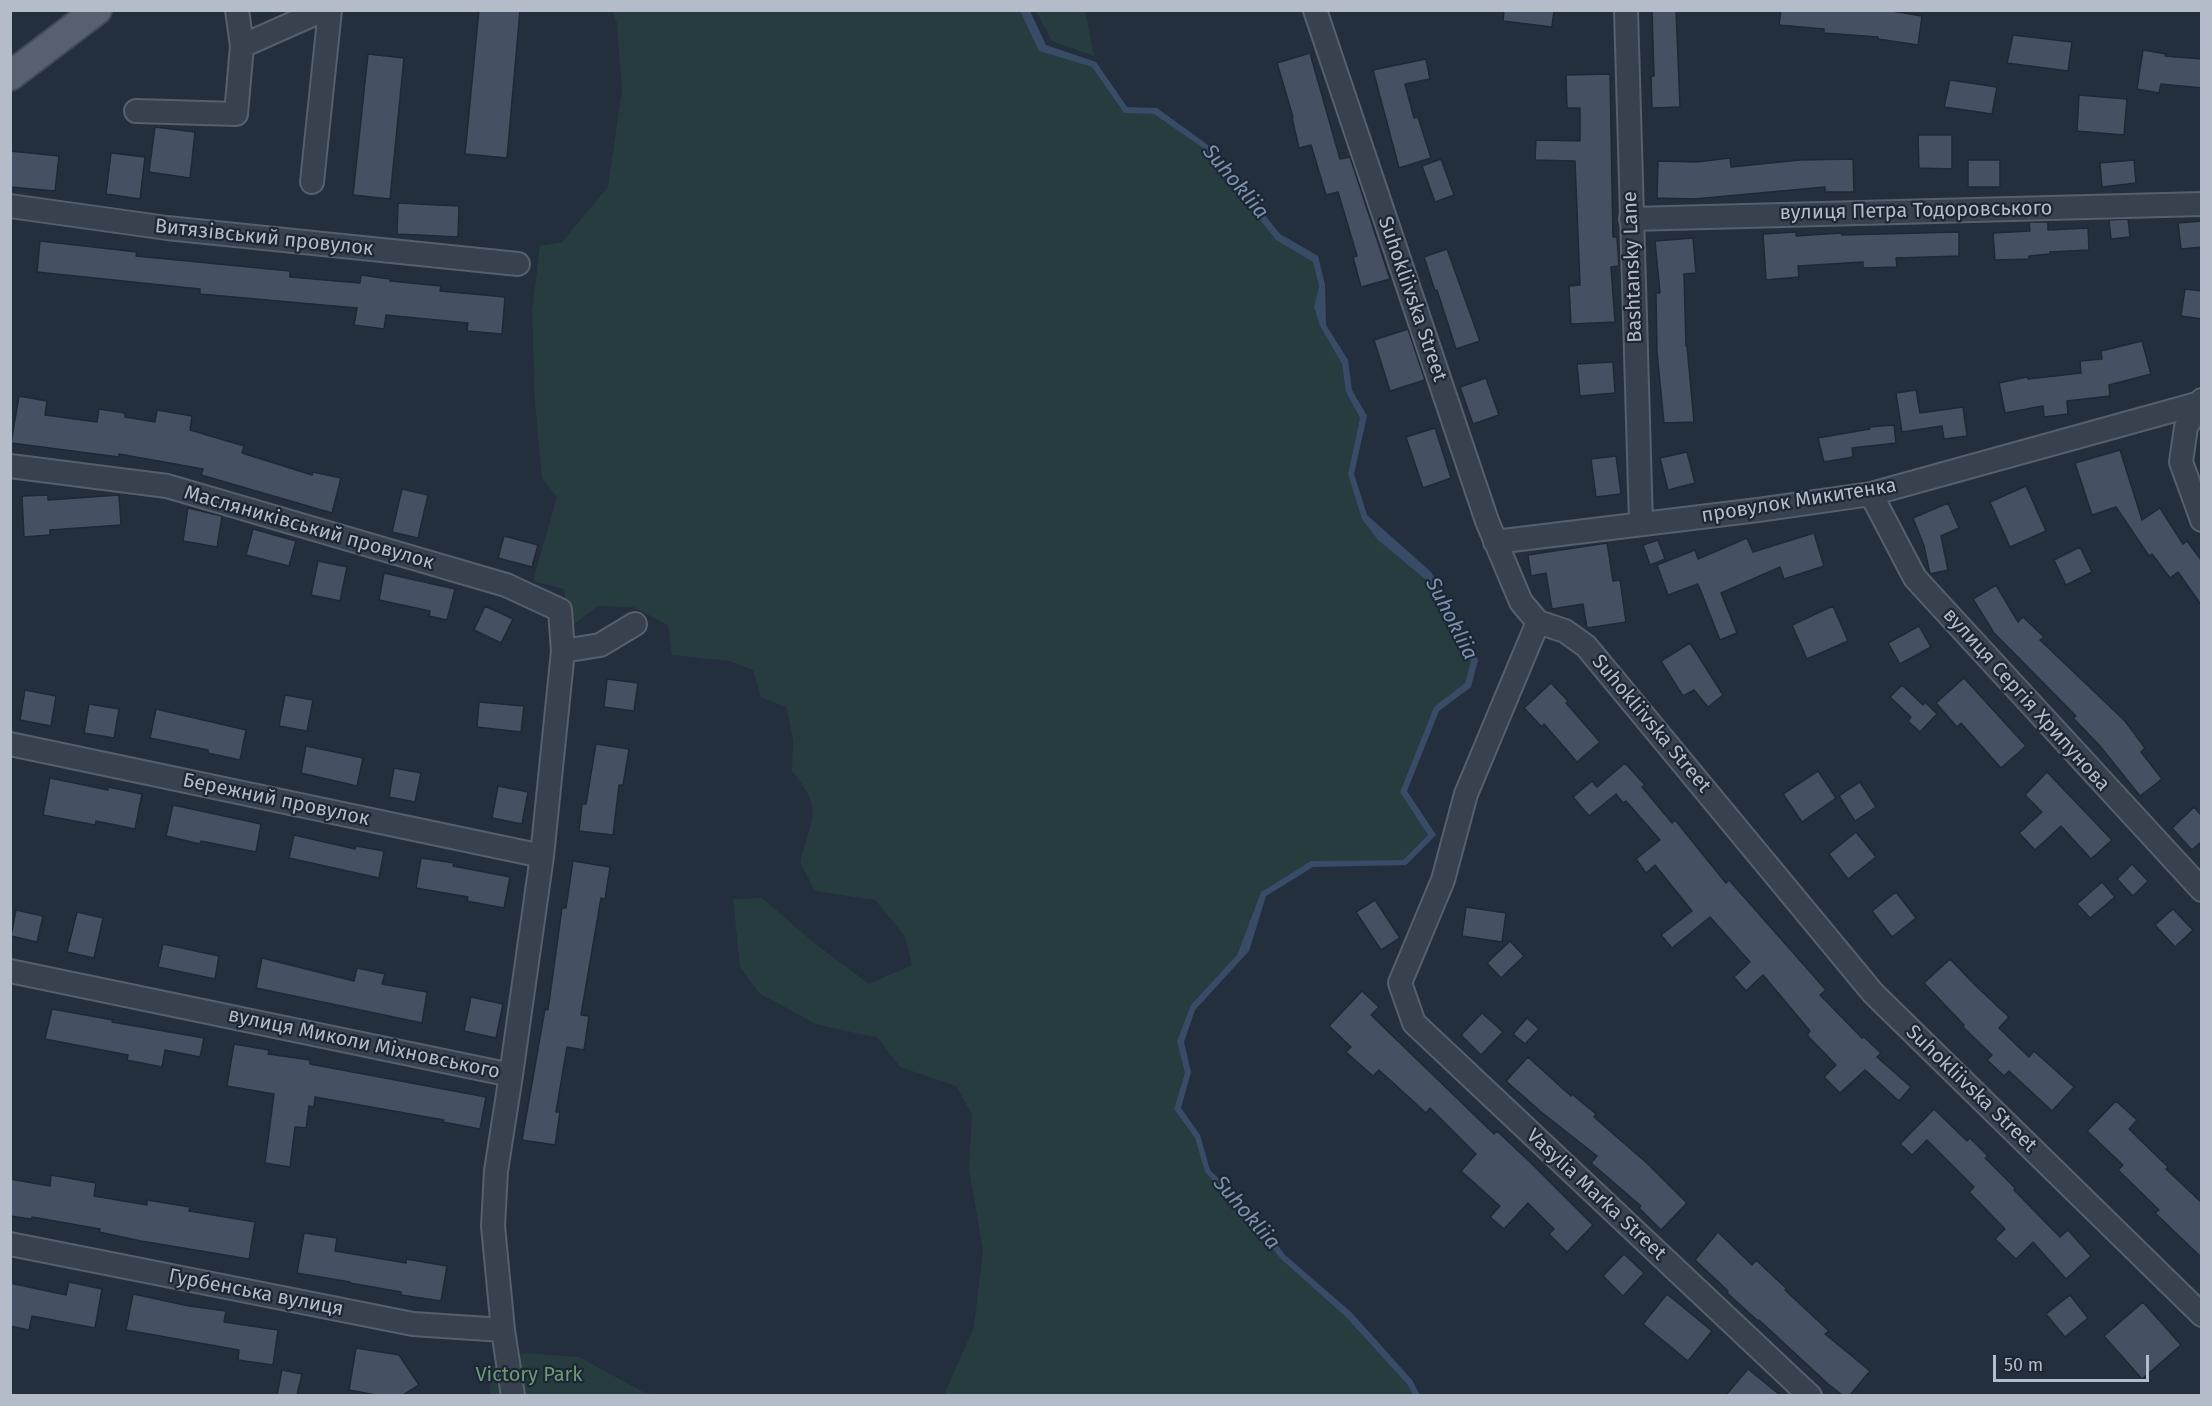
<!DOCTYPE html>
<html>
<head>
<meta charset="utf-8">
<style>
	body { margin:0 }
	#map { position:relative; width:2212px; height:1406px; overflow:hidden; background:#242f3e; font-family:"Fira Sans",sans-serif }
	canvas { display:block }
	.frame { position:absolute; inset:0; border:12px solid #b4bcc9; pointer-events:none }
	.scale { position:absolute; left:1993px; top:1355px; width:156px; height:27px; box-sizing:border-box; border:3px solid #b4bcc9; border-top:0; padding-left:8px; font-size:18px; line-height:21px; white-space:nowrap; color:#b4bcc9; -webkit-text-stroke:4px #1d2633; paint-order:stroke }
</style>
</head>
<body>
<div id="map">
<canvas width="2212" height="1406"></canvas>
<div class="frame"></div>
<div class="scale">50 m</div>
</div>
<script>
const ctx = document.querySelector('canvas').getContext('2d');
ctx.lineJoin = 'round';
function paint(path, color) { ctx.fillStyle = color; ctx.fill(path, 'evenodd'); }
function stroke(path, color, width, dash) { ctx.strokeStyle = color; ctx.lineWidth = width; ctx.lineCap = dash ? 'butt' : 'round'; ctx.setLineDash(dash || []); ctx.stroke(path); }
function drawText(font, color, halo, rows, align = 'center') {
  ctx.font = font + ' "Fira Sans",sans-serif'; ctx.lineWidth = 4.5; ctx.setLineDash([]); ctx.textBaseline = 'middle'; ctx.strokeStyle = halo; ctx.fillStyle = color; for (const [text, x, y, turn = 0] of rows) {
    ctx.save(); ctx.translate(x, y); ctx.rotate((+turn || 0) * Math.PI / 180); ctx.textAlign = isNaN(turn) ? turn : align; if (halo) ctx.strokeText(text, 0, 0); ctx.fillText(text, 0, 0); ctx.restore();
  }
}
paint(new Path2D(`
	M613,11H1020L1039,51L1092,67L1124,113L1154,114L1203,148L1276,240L1313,262L1319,286L1314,307L1320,326L1342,364L1346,392L1360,418L1348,474L1378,540L1426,580L1472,661L1465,683L1434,707L1400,791L1428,834L1403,860L1311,861L1261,892L1237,955L1191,1006L1177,1041L1185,1073L1174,1109L1195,1138L1205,1172L1246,1216L1281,1259L1346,1317L1407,1384L1413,1395H944L974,1327L983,1250L969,1170L972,1114L956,1086L900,1067L878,1038L816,1024L759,993L740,967L733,899L762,898L813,942L869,984L912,965L905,936L875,900L815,891L800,862C812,817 824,810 792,771L793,741L787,708L761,697L753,670L729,661L672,655L668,625L633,607L598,606L570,627L564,589L533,581L557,497L542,478L535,403L532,311L540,246L562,242L608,187L622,90L617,24Z
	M1036,11H1085L1094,56L1052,41Z
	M524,1353L579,1357L643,1392L656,1395H490L489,1368Z`), '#263c3f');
paint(new Path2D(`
	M1020,11H1030L1046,45L1096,62L1127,107L1157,108L1208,145L1280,234L1318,256L1325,285L1326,325L1348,360L1352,390L1367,416L1354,474L1367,515L1431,572L1478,660L1471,687L1439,711L1407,791L1436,835L1406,865L1313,867L1266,896L1249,951L1195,1010L1184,1042L1191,1072L1181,1108L1200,1135L1210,1170L1252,1212L1285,1255L1351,1312L1412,1380L1420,1395H1413L1407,1384L1346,1317L1281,1259L1246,1216L1205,1172L1195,1138L1174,1109L1185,1073L1177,1041L1191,1005L1237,955L1261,892L1311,861L1403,860L1428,835L1400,792L1434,707L1465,683L1471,661L1426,580L1378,540L1362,519L1348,474L1360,418L1346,392L1342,364L1320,326L1314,307L1319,286L1313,262L1276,240L1203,148L1154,114L1124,113L1092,67L1039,51Z`), '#394c67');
const building = new Path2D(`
	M479,10H520L507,158L465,154Z
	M1504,10H1554L1552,27L1503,21Z
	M1652,10H1676L1680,107L1652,108L1651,76H1654Z
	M1781,10H1886L1922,16L1918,45L1878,39V37L1824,33V29L1779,25Z
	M2013,35L2072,42L2068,71L2007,63Z
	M2143,50L2166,54L2165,56L2202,59V88L2161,84L2159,93L2137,89Z
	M1310,53L1340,159L1350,157L1390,279L1361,287L1353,257L1357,256L1338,192L1326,195L1311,145L1299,148L1292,118L1293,117L1277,63Z
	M368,54L404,58L390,199L353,195Z
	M1426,59L1430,79L1405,84L1414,118L1418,117L1431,158L1399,168L1373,70Z
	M1610,74L1613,237H1617L1619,266L1611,267L1615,322L1571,324L1569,286L1580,285L1575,161L1535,160L1536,140L1580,141V108H1567L1566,75Z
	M1950,80L1997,87L1992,114L1944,107Z
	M2079,95L2127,99L2124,135L2077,131Z
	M155,127L195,132L190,178L149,172Z
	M1918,135H1952V169L1919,168Z
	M10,151L59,156L55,191L10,187Z
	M111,153L145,157L140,199L106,194Z
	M1730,158L1731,167L1800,160L1853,159L1854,192H1825V187L1694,199L1657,198L1658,161L1697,162Z
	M1441,159L1454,195L1435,202L1422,166Z
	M1968,160H2000V187H1968Z
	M2134,160L2136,183L2102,187L2100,163Z
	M398,203L459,206L458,237L397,234Z
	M2128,219L2130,237L2111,239L2109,220Z
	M2202,221V247L2181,249L2178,223Z
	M2029,222H2048V230L2088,228L2089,250L2050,252V254L2029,256V259L1995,260L1993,233L2030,231Z
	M1796,232V236L1841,233L1842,235L1959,232V256L1896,258L1897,267L1863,268V262L1798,266L1799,277L1766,280L1763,234Z
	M1693,238L1696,273L1684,274L1686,346H1687L1694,422L1664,423L1657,352L1656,293H1660L1655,241Z
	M40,241L137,252L136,256L290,271V277L360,283L361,275L390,279V281L441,286L440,291L505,297L502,334L467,331L468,323L386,315L384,329L354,325L357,308L200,294V289L37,272Z
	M1447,249L1480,341L1456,349L1437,290L1435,291L1424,257Z
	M2185,289L2202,291V319L2181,316Z
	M1408,329L1425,380L1390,391L1374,340Z
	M2142,341L2151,374L2109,385L2110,396L2067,401L2068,414L2044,417L2043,406L2005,413L1999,383L2027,377L2028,379L2081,373L2080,361L2102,359L2101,351Z
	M1613,362L1615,393L1580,396L1577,364Z
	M1486,378L1499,415L1473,424L1460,387Z
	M1916,390L1920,413L1963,407L1967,436L1944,439L1942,426L1902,432L1896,393Z
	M19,396L47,401L45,415L97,422L99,409L125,413V417L155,422L157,410L192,416L190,430L244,446L242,453L312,475L313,472L341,478L332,513L201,475L203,469L119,454V457L11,443Z
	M1894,425L1896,443L1852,448L1853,457L1824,462L1818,438L1870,429L1869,427Z
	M1435,428L1451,478L1423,488L1406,437Z
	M2120,450L2142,520L2160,508L2183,544L2187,541L2202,561V606L2178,572L2170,578L2152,554L2149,556L2116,507L2092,515L2075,463Z
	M1687,452L1695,483L1668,490L1660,458Z
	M1616,456L1621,494L1596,497L1591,459Z
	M2026,486L2046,531L2010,547L1990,502Z
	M402,489L428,495L418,538L392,532Z
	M48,495V500L119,495L121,525L50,530V535L24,537L22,496Z
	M1948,503L1959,528L1941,536L1948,570L1930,574L1924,546L1913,518Z
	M188,508L222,516L217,547L183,541Z
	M253,529L296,541L289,566L246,555Z
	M1814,533L1824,566L1784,579L1780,567L1721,593L1737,633L1720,640L1698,584L1668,595L1657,565L1695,550L1698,559L1747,538L1753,552Z
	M504,536L538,545L532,567L498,558Z
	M1658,540L1665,559L1650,565L1643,545Z
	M1607,543L1613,581L1620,580L1626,622L1587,628L1583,604L1552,609L1546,573L1531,576L1528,555Z
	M2080,547L2092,572L2066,585L2054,560Z
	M318,561L347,567L340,601L311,595Z
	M384,573L455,589L447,620L429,616L430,611L379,600Z
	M1996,585L2018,622L2023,617L2044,637L2040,640L2125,721L2145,748L2141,752L2162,779L2140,796L2100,746L2073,718L2076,716L1994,633L1973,599Z
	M485,606L513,619L501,643L474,630Z
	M1833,606L1848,641L1807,659L1792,625Z
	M1919,626L1931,647L1900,664L1888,643Z
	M1690,643L1723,695L1708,707L1694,690L1683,696L1661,661Z
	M1964,678L2026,746L2001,768L1961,723L1957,727L1936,703Z
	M607,679L638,683L634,711L604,707Z
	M1551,683L1568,701L1566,703L1600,742L1577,762L1544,724L1542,727L1524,708Z
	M1902,685L1923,705L1925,702L1937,714L1920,732L1908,721L1911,717L1890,697Z
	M25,690L56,696L51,726L20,720Z
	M285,695L313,700L307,731L279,726Z
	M479,702L524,706L521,732L477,727Z
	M89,704L119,709L114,738L84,733Z
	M156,709L246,730L240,760L208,753V750L150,738Z
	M596,744L629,749L623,785H619L613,835L579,831L582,804H586Z
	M306,746L363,758L357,786L301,773Z
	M1625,763L1645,785L1642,787L1672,823L1675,820L1726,883L1729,880L1826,990L1820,995L1862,1038L1864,1037L1881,1053L1877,1057L1911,1087L1899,1101L1865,1070L1840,1093L1824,1077L1836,1065L1807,1035L1810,1031L1763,975L1746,991L1734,977L1750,962L1710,917L1672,948L1661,935L1692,911L1655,865L1646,873L1636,859L1660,840L1626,801L1623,803L1616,794L1589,816L1573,797L1592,781L1597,787Z
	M394,768L421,773L415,802L389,797Z
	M1818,771L1836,798L1802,822L1783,794Z
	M2047,772L2112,840L2091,859L2061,826L2035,850L2019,833L2042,812L2025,795Z
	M50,778L108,790V787L142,794L135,829L96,821L95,825L43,815Z
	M1860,782L1876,807L1855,821L1839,796Z
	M498,786L528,792L522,824L492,818Z
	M173,805L261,824L256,852L201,841L200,844L166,836Z
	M2194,807L2202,816V841L2192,850L2172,828Z
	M1856,832L1876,857L1848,879L1829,854Z
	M294,835L355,849L356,846L384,851L379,878L289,858Z
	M421,858L454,863L453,866L510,877L504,908L467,901L468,897L416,888Z
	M573,861L610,867L605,899L601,898L581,1015L589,1016L584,1050L567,1047L556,1112H560L555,1145L522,1140L545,1009L548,1010L562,908H566Z
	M2132,864L2148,881L2133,896L2117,879Z
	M2102,882L2115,897L2090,918L2077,904Z
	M1896,892L1916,918L1892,937L1872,911Z
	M1375,900L1400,938L1381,950L1356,912Z
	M1466,907L1506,913L1502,942L1462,936Z
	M2173,909L2193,930L2175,947L2155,925Z
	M16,910L43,916L37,942L11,936Z
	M77,912L103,918L94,958L67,952Z
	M1510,941L1524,956L1501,978L1487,963Z
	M163,944L219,956L215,979L158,967Z
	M262,958L354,981L357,968L385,974L382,984L427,992L422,1023L256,988Z
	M1950,959L1976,986L2009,1017L1999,1028L2029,1057L2034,1051L2074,1087L2052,1111L2009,1071L2004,1076L1987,1060L1992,1055L1963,1027L1964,1025L1924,983Z
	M1362,991L1379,1007L1371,1015L1494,1134L1497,1131L1530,1162L1593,1225L1567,1252L1549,1234L1554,1229L1528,1203L1504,1229L1490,1217L1500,1206L1461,1171L1476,1154L1430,1108L1426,1113L1379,1070L1373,1076L1346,1052L1351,1047L1329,1026Z
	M471,997L503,1004L496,1038L464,1031Z
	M52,1009L113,1020L112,1022L204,1038L200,1057L165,1050L162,1067L127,1060L128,1055L45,1039Z
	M1482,1013L1503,1032L1481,1055L1461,1035Z
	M1527,1018L1539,1029L1525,1044L1513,1034Z
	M234,1044L269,1050L268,1054L310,1060V1064L486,1097L480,1129L443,1122L444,1120L315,1097L314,1107L309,1106L306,1128L295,1127L290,1167L265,1163L274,1094L227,1086Z
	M1528,1057L1571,1096L1572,1094L1596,1114L1594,1117L1648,1164L1687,1203L1661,1230L1639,1208L1641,1206L1591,1163L1597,1156L1540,1111L1506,1081Z
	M2116,1101L2137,1120L2129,1129L2168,1167L2166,1169L2202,1203V1258L2155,1213L2159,1210L2118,1170L2123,1165L2087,1131Z
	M1934,1109L1967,1141L1970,1138L1988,1156L1985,1158L2015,1188L2014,1190L2060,1237L2068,1230L2091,1256L2066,1279L2033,1242L2016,1259L1995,1239L2005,1229L1969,1192L1974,1187L1927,1140L1912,1155L1900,1144Z
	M51,1175L96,1183L94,1196L147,1205V1200L190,1207L189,1211L255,1222L249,1259L141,1241L99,1232L100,1229L32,1217L31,1219L10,1216V1179L50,1186Z
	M1718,1232L1752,1265L1756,1260L1787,1289L1785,1290L1829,1331L1825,1334L1870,1371L1850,1395H1842L1827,1383L1759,1320L1758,1321L1727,1293L1728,1291L1695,1260Z
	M304,1233L337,1238L335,1251L406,1263V1259L447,1266L441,1301L401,1295V1292L350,1283V1282L297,1273Z
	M1624,1254L1644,1273L1623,1296L1603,1276Z
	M69,1282L102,1289L95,1328L32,1316L29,1330L10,1326V1283L66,1295Z
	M133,1294L189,1306L226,1311L224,1322L278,1330L273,1365L238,1360L239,1350L126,1330Z
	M1667,1294L1712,1331L1688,1361L1643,1324Z
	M2070,1295L2088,1318L2065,1337L2046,1314Z
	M2143,1302L2181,1345L2142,1379L2104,1336Z
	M356,1348L399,1355L419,1385L403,1395H376L349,1390Z
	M1748,1369L1780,1395H1726Z
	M282,1370L302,1374L297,1395H277Z`);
paint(building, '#455162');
stroke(building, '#1f2835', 1.5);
const minor = new Path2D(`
	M237,10L242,46L323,10
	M1315,10L1487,521L1521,602L1538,622L1565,631L1586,646L1873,993L2202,1315
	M1626,10L1641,524
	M136,111L236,114L242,46
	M312,182L330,10
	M10,206L167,228L518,264
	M1631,219L2202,204
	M2202,400L2186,427L2181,462L2202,520
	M10,466L167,486L506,585L560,610L563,651L542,856L511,1075L10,971
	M1871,494L1915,578L2202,890
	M1495,542L1758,510L1871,494L2200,403
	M1538,622L1466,794L1443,880L1400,983L1414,1023L1810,1396
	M563,651L600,645L635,624
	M10,744L542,856
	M511,1075L496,1171L493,1226L503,1330L513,1396
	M10,1244L413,1324L503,1330`);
const major = new Path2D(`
	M10,76L97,10`);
stroke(minor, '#565f6c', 26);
stroke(major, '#414a57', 32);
stroke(minor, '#38414e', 22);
stroke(major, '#56606e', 28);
drawText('20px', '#b4bcc9', '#1d2633', [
	["вулиця Петра Тодоровського",1916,211,-1],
	["Витязівський провулок",264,238,6],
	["Bashtansky Lane",1633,267,-92],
	["Suhokliivska Street",1412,299,71],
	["провулок Микитенка",1799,501,-9],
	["Масляниківський провулок",309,528,16],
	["вулиця Сергія Хрипунова",2026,700,48],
	["Suhokliivska Street",1651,724,50],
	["Бережний провулок",276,800,12],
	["вулиця Миколи Міхновського",364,1044,12],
	["Suhokliivska Street",1971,1089,44],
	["Vasylia Marka Street",1596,1195,43],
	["Гурбенська вулиця",256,1293,11]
]);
drawText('20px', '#6b9a76', '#1d2633', [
	["Victory Park",529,1375]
]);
drawText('italic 21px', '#7c92b1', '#1d2633', [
	["Suhokliia",1235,182,50],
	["Suhokliia",1451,619,63],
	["Suhokliia",1246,1213,49]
]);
</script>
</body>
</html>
